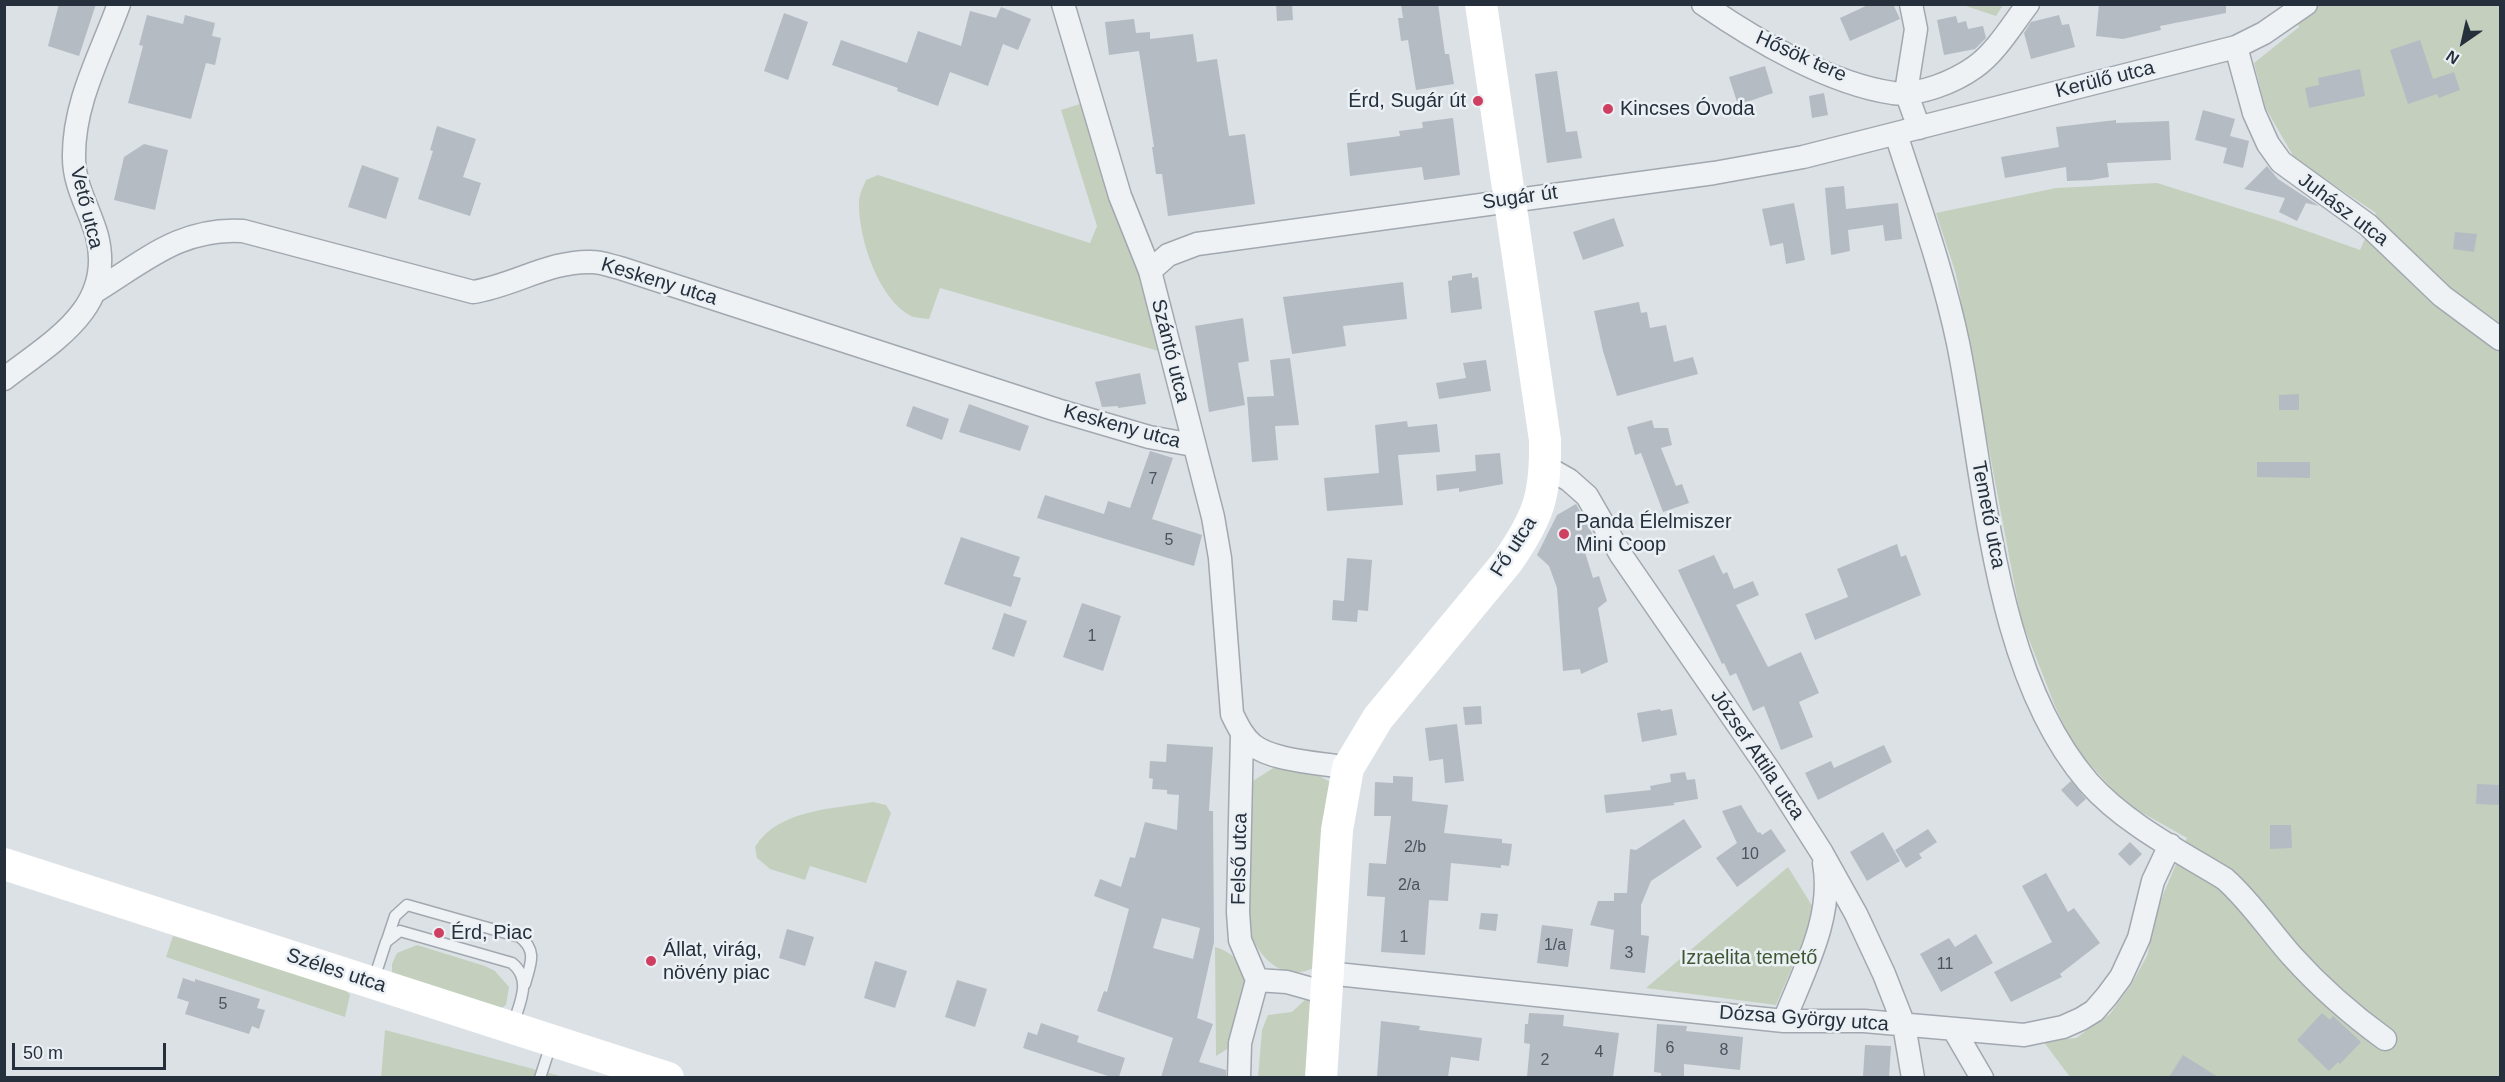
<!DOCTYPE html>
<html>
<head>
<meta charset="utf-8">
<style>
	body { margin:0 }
	#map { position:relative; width:2505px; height:1082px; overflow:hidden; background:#dce1e6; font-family:Helvetica,sans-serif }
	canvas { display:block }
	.frame { position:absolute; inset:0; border:6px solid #26303d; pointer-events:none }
	.north { position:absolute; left:2433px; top:12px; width:60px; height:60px; -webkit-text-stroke:4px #ebf0f4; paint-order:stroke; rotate:214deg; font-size:16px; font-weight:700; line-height:24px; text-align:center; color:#26303d }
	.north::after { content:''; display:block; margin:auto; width:21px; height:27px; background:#26303d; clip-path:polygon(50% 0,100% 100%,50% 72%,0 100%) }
	.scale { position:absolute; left:12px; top:1043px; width:154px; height:27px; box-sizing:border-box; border:3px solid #26303d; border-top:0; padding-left:8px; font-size:18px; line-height:21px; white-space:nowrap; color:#26303d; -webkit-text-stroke:4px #ebf0f4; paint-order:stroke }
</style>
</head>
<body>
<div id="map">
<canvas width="2505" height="1082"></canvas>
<div class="frame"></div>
<div class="north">N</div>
<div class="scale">50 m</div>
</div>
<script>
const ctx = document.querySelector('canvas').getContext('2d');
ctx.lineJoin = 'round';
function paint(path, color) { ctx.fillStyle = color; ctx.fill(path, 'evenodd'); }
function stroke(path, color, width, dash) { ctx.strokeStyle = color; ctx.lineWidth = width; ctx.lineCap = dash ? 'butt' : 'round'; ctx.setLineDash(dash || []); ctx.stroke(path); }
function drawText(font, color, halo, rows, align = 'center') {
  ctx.font = font + ' Helvetica,sans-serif'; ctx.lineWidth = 5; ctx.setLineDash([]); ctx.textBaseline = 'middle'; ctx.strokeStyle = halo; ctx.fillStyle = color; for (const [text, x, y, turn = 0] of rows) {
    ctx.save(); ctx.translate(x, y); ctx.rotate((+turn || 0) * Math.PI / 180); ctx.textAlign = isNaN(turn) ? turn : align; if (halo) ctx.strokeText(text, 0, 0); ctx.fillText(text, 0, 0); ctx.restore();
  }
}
paint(new Path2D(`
	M1963,5L2003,4V5L1996,16Z
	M2290,5H2500V1077H2070L2043,1041L2076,1038L2110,1014L2131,985L2147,956L2160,902L2187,838L2125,803L2075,748L2055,706L2021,619L1956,274L1936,213L2056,188L2157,183L2279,221L2360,250L2376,213L2295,159L2265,107L2254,63L2299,27Z
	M1083,103L1141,276L1162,352L940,288L929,319C924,318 916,318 911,316C878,299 858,237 859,202C859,195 863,187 866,180L878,175L1090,243L1097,226L1061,110Z
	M1287,766L1307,769L1332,783L1317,966C1285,985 1259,959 1249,930L1251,782L1275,767Z
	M873,802L886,805L891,813L866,883L810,866L805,880L770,869L757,858L755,847C778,809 833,809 873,802Z
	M1788,867L1816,912L1776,1005L1646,988Z
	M173,936L343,987L350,995L345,1017L166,957Z
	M417,945L485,966L495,971L509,987L506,1005L500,1009L392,975V964L397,953Z
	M1215,947C1266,963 1239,1011 1229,1048L1216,1056Z
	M1308,997L1314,1000L1315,1077L1258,1078L1262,1030L1268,1015L1292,1012Z
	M385,1030L564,1077L381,1078Z`), '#c4d0bd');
paint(new Path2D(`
	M59,4H96L79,56L48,46Z
	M1276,4H1292L1293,20L1277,21Z
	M1401,4H1438L1445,54H1449L1454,84L1416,90L1408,40L1401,41L1398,18H1403Z
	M1870,4H1893L1900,19L1850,41L1840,18Z
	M2099,4H2226V13L2160,26L2161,30L2123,39L2096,36Z
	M1001,7L1031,19L1018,50L1003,44L988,86L950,72L938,106L897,91L898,88L832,65L841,40L907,63L918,31L961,46L970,11L996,18Z
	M784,13L808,22L788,80L764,71Z
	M147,15L183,24L185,15L215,23L212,36L221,38L215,65L206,63L191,119L128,103L143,46L139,45Z
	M2059,15L2062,25L2069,24L2075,47L2031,59L2024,33L2031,22Z
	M1956,16L1958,23L1966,21L1968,29L1983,26L1986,38L1975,49L1944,55L1937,20Z
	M1134,19L1136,33L1150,32V39L1193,34L1197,62L1217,59L1229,136L1245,134L1255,204L1168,216L1162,174H1156L1152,147H1154L1139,51L1109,55L1105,22Z
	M2420,40L2433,79L2454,72L2460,90L2439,98L2437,94L2408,104L2390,50Z
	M1765,66L1773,93L1738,105L1729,77Z
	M2360,69L2365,96L2309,108L2305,88L2319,85L2318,78Z
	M1557,71L1566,132L1577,131L1582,158L1547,163L1535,74Z
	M1824,93L1828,115L1812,118L1809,96Z
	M2203,110L2235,119L2230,136L2249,141L2243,168L2223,163L2227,148L2195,140Z
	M1453,118L1460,175L1424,180L1422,167L1350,176L1347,143L1400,136L1399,131L1423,128L1422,122Z
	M2116,120V123L2169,121L2171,160L2107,163L2109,177L2091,180L2067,181L2066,167L2005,178L2001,157L2059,147L2056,127Z
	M437,126L476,139L463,177L481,183L470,216L418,199L433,151L430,150Z
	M144,144L168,150L155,210L114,200L124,157Z
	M362,165L399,178L386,219L348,207Z
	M2267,166L2278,179L2319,206L2306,203L2297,221L2279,212L2285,198L2244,189Z
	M1844,186L1846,209L1898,203L1902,239L1885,241L1883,225L1848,230L1850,251L1831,255L1825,188Z
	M1794,203L1805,260L1786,264L1783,243L1770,246L1762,209Z
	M1614,218L1624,246L1583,260L1573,232Z
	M2455,232L2477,234L2474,252L2453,249Z
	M1472,273V278L1478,277L1482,309L1451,313L1448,281L1452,280V276Z
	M1403,282L1407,319L1343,326L1346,346L1292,354L1283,297Z
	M1639,302L1641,313L1647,312L1650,328L1666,325L1674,362L1693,357L1698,374L1617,396L1603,351L1594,311Z
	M1243,318L1249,361L1238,363L1245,405L1209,412L1195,326Z
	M1290,358L1299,425L1275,426L1278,460L1252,462L1247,397L1274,396L1270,360Z
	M1486,360L1491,391L1439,399L1436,383L1466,378L1463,363Z
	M1140,373L1146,404L1118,408V406L1102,407L1095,382Z
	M2299,394V410H2279V395Z
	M969,404L1029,426L1020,451L959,432Z
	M913,406L949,419L942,440L906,426Z
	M1652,420L1654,428H1668L1672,445L1661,448L1676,486L1682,484L1689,503L1663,512L1641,453L1635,455L1627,427Z
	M1407,421L1408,427L1437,424L1440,452L1398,455L1403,505L1327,511L1324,478L1379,473L1375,425Z
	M1150,451L1173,458L1152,519L1202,535L1194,566L1037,518L1045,495L1104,514L1108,501L1130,508Z
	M1500,453L1503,484L1459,492V488L1437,491L1436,475L1476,471L1475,455Z
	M2257,462H2310V478L2257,477Z
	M1576,504L1594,537L1583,546L1593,578L1599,576L1607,601L1598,608L1608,662L1581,674L1580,669L1563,671L1557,588L1549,566L1537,555L1557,515Z
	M961,537L1020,557L1013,576L1021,578L1011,607L944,584Z
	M1897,544L1901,557L1906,555L1921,595L1815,640L1805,614L1848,597L1837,569Z
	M1714,555L1723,574L1727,572L1734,589L1753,581L1759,595L1736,605L1768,667L1801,652L1819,693L1799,702L1813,737L1781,750L1764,706L1753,711L1736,673L1730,676L1724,663L1722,664L1678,570Z
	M1347,558L1372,560L1368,611L1358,610L1357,622L1332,620L1333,600L1344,601Z
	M1082,603L1121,616L1103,671L1063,657Z
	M1004,613L1027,621L1014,657L992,649Z
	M1481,706L1482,724L1465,725L1463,707Z
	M1660,709L1661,711L1672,709L1677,735L1642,742L1637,713Z
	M1457,724L1464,781L1445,783L1443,759L1429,761L1425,728Z
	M1167,744L1213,747L1209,811H1213L1214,942L1197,1018L1213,1024L1199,1062L1226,1070V1077H1161L1173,1038L1097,1011L1104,991L1107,992L1129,909L1094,896L1100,879L1121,887L1130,857L1135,858L1145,822L1177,830L1179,795L1167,794V790L1152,789L1153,779L1149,778L1150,761L1166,762ZM1162,918L1200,928L1193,959L1153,948Z
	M1884,745L1892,762L1818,800L1805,773L1831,761L1834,768Z
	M1685,772L1687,780L1695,779L1698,799L1673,803L1675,805L1606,813L1604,795L1651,790L1650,786L1671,782L1670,774Z
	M1393,776L1413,777L1412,801L1448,805L1444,833L1502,839V843L1512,844L1509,866L1501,865V868L1451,863L1448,901L1429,900L1425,955L1381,952L1385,897L1367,896L1369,863L1386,864L1391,816H1374L1375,782L1393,783Z
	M2071,781L2086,799L2077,807L2061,790Z
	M2477,784L2500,785V805L2476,804Z
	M1741,805L1758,833L1760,832L1762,835L1771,829L1786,851L1737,887L1716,858L1737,843L1722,811Z
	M1684,819L1702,847L1651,881L1641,905V935L1649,936L1645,973L1610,969L1614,930L1590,925L1598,901H1614V893H1627L1630,849L1636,850Z
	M2270,825H2291L2292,848L2270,849Z
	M1928,829L1937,842L1919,854L1922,858L1906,868L1895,850Z
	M1883,832L1900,861L1867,881L1850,852Z
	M2130,842L2142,854L2130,866L2118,854Z
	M2046,873L2068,912L2074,908L2100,943L2060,974L2062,977L2011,1002L1994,972L2052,942L2022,886Z
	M1481,913L1498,914L1496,931L1479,929Z
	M1542,925L1573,929L1568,967L1537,963Z
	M787,929L814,937L805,966L779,958Z
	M1976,934L1993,963L1941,992L1920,954L1949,938L1955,947Z
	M875,961L907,971L895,1008L864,998Z
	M183,978L195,982V979L260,999L257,1008L265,1010L259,1029L252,1026L249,1034L185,1014L189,1002L177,998Z
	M957,980L987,989L975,1027L945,1017Z
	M1529,1013L1564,1015L1563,1026L1619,1033L1613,1077H1527L1530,1044L1524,1043L1525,1024H1528Z
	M2322,1013L2330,1020L2333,1016L2361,1042L2340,1064L2338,1062L2329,1071L2297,1040Z
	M1381,1021L1420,1026L1419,1030L1482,1038L1479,1061L1451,1057L1448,1077H1377Z
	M1041,1023L1079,1036L1077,1042L1125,1058L1119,1077H1111L1023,1048L1028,1032L1037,1035Z
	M1657,1024L1687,1026L1686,1031L1743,1037L1740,1070L1684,1064V1077H1661V1073L1654,1072Z
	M1865,1045L1891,1046L1889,1077H1863Z
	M2183,1055L2218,1077H2169Z`), '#b4bbc3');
const lane = new Path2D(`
	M387,940L395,916L407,905L520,937C538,951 530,965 525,984
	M374,979L386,942L400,931L512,963C533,980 519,1004 513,1025
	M540,1078L551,1044`);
const street = new Path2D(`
	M1063,4L1120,196L1150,271L1213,517L1220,558L1232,714C1238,726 1243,737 1253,745C1272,761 1323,763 1348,768
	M1703,4C1755,40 1830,84 1893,93C1919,96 1954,82 1975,67C1996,52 2012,25 2028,4
	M1911,4L1916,29L1906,92L1919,128
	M2236,47L2254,113L2268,144L2281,162L2368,225L2442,296L2500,339
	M1896,134C1918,203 1943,271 1958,343C1986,481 1993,672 2088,782C2124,823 2179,851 2225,879C2250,901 2269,930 2292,956C2319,986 2352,1015 2385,1039
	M1150,271L1168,255L1197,244L1714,173L1803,157L2236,47L2264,33L2306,4
	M96,291C146,260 182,227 243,231L473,292C513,286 551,260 592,262C601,262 611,266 620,268L1057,410L1149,437L1193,445
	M4,379C53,341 115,308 97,236C90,210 74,186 74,158C73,103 101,54 119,4
	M1546,467L1569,480L1587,496L1621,555L1769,770L1822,853L1856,914L1884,974L1904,1025L1913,1078
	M1242,734L1238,912L1240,940L1257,980L1287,982L1326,993
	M1327,973L1784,1021H1864L2024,1035L2063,1027L2081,1019L2094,1011L2107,996L2121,977L2139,938L2153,881L2170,845
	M1784,1021C1803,972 1834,917 1824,863
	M1954,1030L1982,1078
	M1239,1078L1240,1043L1257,980`);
stroke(lane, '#a2a8b0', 13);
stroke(street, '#a2a8b0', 25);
stroke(lane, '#eff2f5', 10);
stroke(street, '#eff2f5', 22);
stroke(new Path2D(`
	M4,864L668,1078
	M1321,1078L1337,830L1348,768L1378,718L1508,561C1539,516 1546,495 1545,440L1481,4`), '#fff', 32);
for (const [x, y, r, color] of [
	[1478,101,6,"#ce3f62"],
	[1608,109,6,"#ce3f62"],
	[1564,534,6,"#ce3f62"],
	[439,933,6,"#ce3f62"],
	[651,961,6,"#ce3f62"]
]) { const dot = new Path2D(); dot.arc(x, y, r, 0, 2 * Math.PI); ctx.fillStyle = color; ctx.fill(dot); stroke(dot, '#ebf0f4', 2); }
drawText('16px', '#4a535e', null, [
	["7",1153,480],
	["5",1169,541],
	["1",1092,637],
	["2/b",1415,848],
	["10",1750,855],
	["2/a",1409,886],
	["1",1404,938],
	["1/a",1555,946],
	["3",1629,954],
	["11",1945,965],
	["5",223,1005],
	["6",1670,1049],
	["8",1724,1051],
	["4",1599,1053],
	["2",1545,1061]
]);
drawText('20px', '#26303d', '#ebf0f4', [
	["Hősök tere",1801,57,24],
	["Kerülő utca",2105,80,-14],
	["Sugár út",1520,198,-8],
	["Vető utca",86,208,76],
	["Juhász utca",2343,210,37],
	["Keskeny utca",659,282,17],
	["Szántó utca",1170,351,76],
	["Keskeny utca",1122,427,15],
	["Temető utca",1988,515,79],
	["Fő utca",1514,547,-57],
	["József Attila utca",1757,755,56],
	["Felső utca",1240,859,-89],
	["Széles utca",336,971,18],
	["Dózsa György utca",1804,1019,4]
]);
drawText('20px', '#26303d', '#ebf0f4', [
	["Érd, Sugár út",1466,101,"right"],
	["Kincses Óvoda",1620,109],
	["Panda Élelmiszer",1576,522],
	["Mini Coop",1576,545],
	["Érd, Piac",451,933],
	["Állat, virág,",663,950],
	["növény piac",663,973]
], 'left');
drawText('20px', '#3e5833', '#ebf0f4', [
	["Izraelita temető",1749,958]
]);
</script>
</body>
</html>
